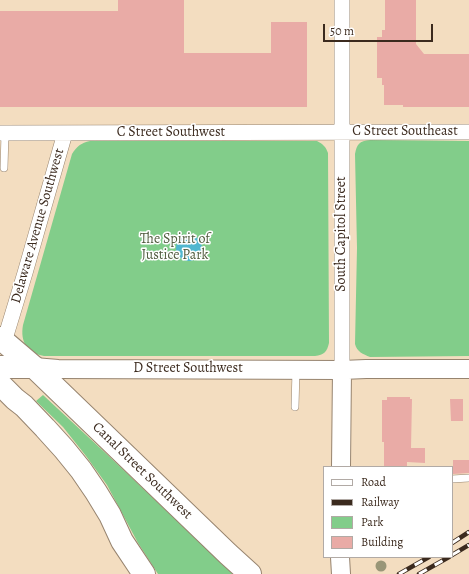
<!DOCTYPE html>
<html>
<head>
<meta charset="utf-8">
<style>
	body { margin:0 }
	#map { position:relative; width:469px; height:574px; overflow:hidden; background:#f3ddc0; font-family:Alegreya,serif }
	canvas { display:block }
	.legend { position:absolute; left:323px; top:466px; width:130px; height:92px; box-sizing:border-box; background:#fff; border:1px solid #b1aaa5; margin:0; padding:5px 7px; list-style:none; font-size:12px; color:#3b2a1e }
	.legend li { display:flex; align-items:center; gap:8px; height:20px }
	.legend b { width:20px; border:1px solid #b1aaa5 }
	.scale { position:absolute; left:323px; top:24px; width:110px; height:18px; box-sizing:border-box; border:2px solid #3b2a1e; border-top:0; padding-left:5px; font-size:12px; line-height:14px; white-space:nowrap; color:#3b2a1e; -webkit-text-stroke:3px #fff; paint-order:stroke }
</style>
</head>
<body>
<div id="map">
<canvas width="469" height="574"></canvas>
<ul class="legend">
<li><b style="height:5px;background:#fff"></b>Road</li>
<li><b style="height:5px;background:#3b2a1e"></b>Railway</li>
<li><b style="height:11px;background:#82cd8a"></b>Park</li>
<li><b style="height:11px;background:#e9aba6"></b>Building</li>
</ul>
<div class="scale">50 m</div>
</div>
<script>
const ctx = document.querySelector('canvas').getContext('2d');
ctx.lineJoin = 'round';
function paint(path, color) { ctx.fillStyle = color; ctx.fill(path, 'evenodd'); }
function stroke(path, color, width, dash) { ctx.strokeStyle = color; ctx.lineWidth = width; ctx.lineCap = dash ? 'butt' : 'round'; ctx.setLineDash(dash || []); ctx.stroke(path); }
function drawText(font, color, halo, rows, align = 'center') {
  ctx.font = font + ' Alegreya,serif'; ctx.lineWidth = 3; ctx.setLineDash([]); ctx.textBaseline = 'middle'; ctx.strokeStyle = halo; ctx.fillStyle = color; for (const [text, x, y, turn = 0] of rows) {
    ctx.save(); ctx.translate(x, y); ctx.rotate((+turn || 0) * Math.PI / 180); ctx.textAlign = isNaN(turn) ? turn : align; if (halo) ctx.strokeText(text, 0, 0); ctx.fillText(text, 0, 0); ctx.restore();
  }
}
paint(new Path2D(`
	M370,140L469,141V356L370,357C363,354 357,352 355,344L357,248L355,154C357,144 359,141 370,140Z
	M90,141H317C323,144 326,147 328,153L329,343C327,352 324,355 315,356H44C27,353 20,342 23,325L72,154C77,146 81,143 90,141Z
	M43,395L113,460L233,574H158L138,543L107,485L86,456L63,427L36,401Z`), '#82cd8a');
paint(new Path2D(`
	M176 248a13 13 0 1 1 26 0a13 13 0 1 1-26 0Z`), '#51b7cf');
paint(new Path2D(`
	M118,0H184V53H271V22H307V107H0V11H118Z
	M385,0H416V44L424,54H469V107H403V105H384V85H382V78H377V37H382V30H385Z
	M387,397H410V399H412L411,448H425V463L407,462V467H384V442H382V400H387Z
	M450,399H463V421H451Z
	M453,460H469V473L453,474Z`), '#e9aba6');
const service = new Path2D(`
	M4,168L5,133
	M295,407L296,370
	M452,479L469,478`);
const minor = new Path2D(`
	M342,0V370
	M0,133L469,132
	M4,342L25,273L65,133`);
const tertiary = new Path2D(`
	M34,367L58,369L342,370L366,369H469
	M341,467L342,370
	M340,557L341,574`);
const primary = new Path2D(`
	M0,338L34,367L228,554L250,574
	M0,367H34
	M0,384L15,399L24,406L45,428L64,449L81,470L96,492L110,515L122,541L144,574`);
stroke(service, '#97846f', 8);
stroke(minor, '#97846f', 16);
stroke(tertiary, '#97846f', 20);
stroke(primary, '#97846f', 24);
stroke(service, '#fff', 7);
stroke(minor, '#fff', 15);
stroke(tertiary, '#fff', 18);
stroke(primary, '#fff', 22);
const rail = new Path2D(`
	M452,543L469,532
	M452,555L469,545
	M399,574L429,557
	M419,574L449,557`);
stroke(rail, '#3b2a1e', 4.5);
stroke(rail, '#fff', 3, [9]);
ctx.fillStyle = '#999678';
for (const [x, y] of [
	[381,566]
]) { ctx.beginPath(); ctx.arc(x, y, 5.5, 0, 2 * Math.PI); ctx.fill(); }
drawText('14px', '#3b2a1e', '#fff', [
	["C Street Southeast",405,132],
	["C Street Southwest",171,133],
	["Delaware Avenue Southwest",38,226,-74],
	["South Capitol Street",342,234,-90],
	["D Street Southwest",188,369],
	["Canal Street Southwest",142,471,44]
]);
drawText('14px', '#505b3e', '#fff', [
	["The Spirit of",175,240],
	["Justice Park",175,256]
]);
</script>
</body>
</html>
